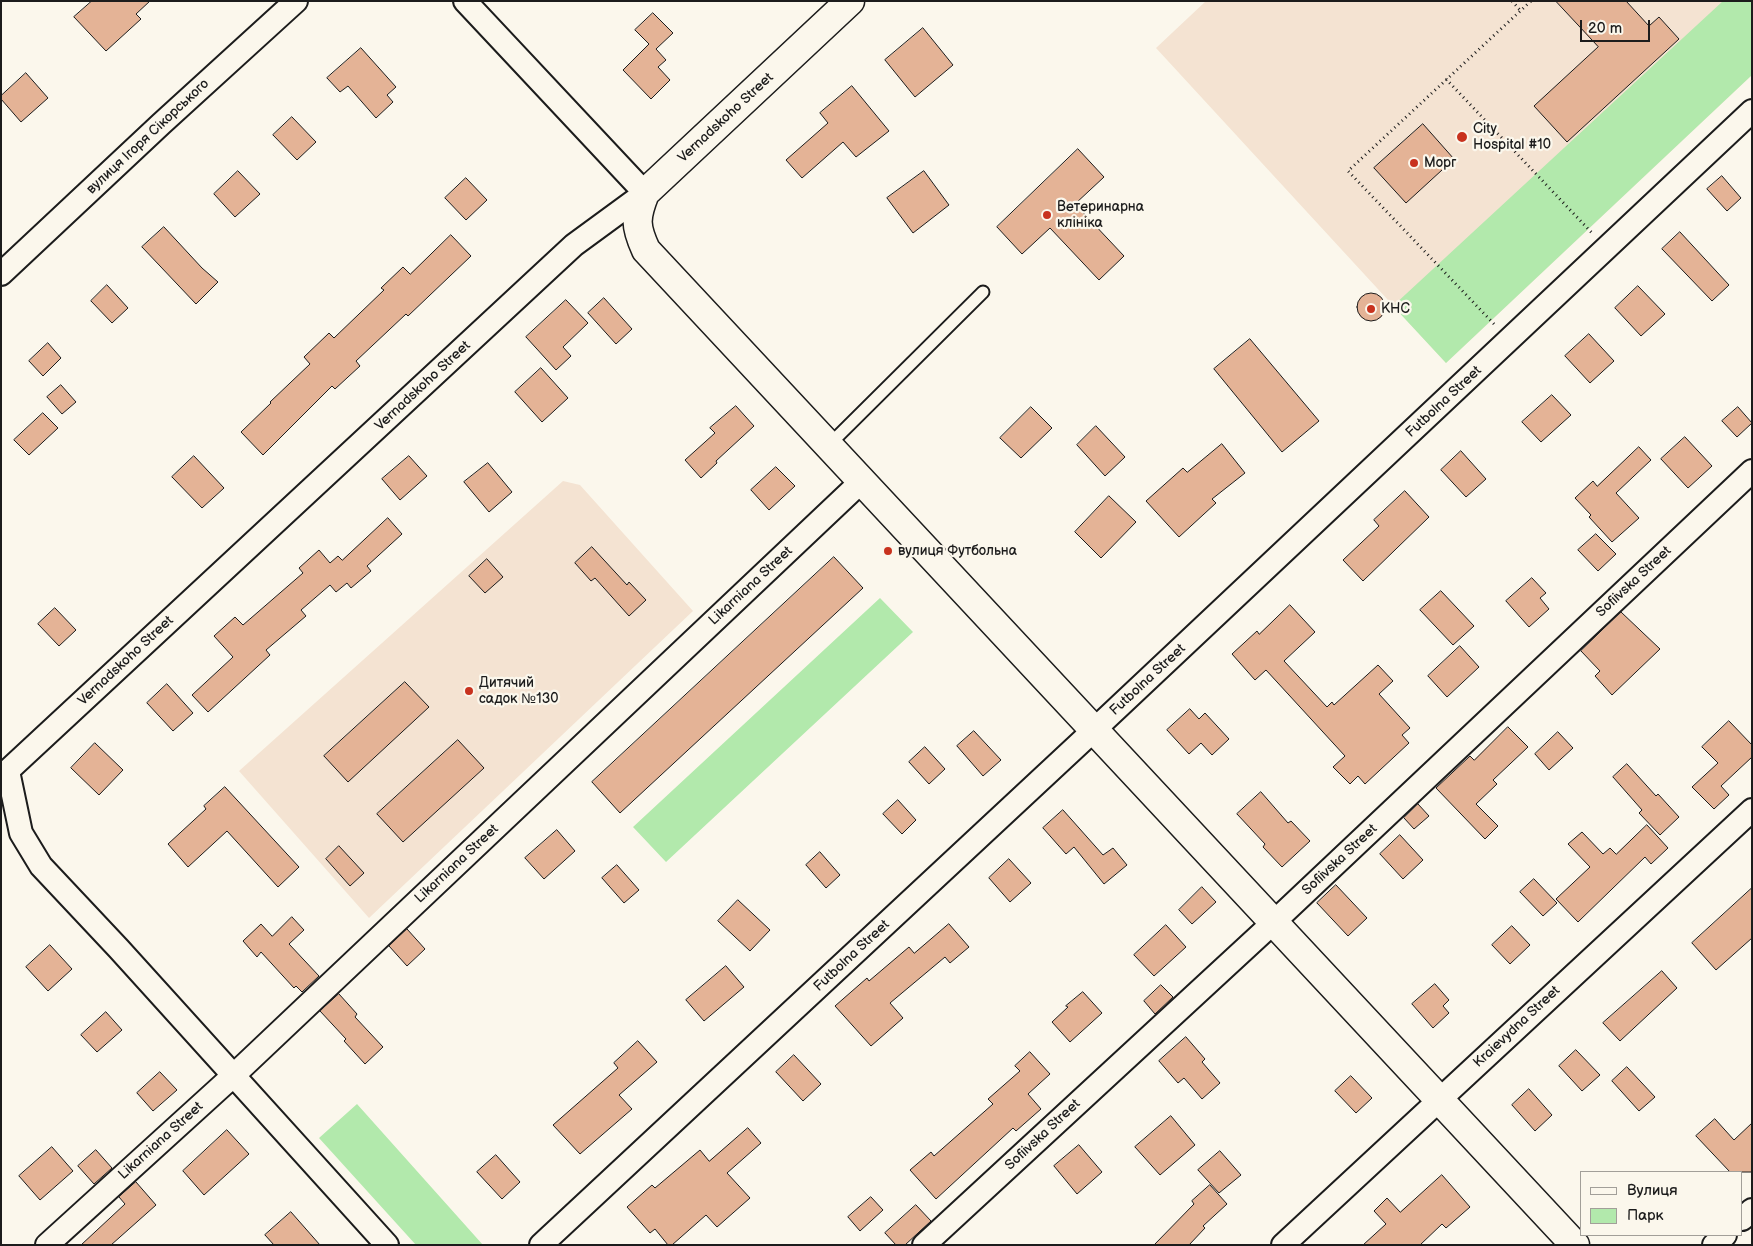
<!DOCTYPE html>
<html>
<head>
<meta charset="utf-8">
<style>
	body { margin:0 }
	#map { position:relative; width:1753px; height:1246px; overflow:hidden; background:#fbf7ec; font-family:"Balsamiq Sans",sans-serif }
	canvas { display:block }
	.frame { position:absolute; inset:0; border:2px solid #1c1c1c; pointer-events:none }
	.legend { position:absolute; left:1580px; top:1171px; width:162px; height:65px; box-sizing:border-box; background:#fbf7ec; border:1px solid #a29f99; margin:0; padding:6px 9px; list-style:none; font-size:15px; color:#1c1c1c }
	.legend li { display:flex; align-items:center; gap:10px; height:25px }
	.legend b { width:25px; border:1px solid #a29f99 }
	.scale { position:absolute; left:1580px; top:20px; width:70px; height:22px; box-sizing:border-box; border:2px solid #1c1c1c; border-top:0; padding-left:6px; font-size:15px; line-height:18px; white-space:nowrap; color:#1c1c1c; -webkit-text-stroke:4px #fbf7ec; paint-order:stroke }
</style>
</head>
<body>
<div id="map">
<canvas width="1753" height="1246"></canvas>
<div class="frame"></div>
<ul class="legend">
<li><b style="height:6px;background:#fbf7ec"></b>Вулиця</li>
<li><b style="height:14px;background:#b2e9ac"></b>Парк</li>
</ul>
<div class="scale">20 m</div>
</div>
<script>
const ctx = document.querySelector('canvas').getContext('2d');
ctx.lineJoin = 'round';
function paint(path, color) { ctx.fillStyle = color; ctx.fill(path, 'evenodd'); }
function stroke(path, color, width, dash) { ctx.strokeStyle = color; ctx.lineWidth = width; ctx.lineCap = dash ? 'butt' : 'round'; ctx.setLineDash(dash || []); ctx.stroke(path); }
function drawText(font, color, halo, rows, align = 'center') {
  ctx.font = font + ' "Balsamiq Sans",sans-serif'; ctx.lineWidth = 4.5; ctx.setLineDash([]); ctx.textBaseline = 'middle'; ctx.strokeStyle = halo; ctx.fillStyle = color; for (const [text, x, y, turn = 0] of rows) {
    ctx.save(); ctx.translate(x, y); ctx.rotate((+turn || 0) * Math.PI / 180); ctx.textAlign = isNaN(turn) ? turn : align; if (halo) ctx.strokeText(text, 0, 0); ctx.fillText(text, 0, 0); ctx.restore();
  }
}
paint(new Path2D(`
	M1206,1H1752V75L1446,363L1156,48Z
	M563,481L580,485L693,611L369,918L239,771Z`), '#f4e3d2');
paint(new Path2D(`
	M1723,1H1752V75L1446,363L1393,306Z
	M880,598L913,632L666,862L633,827Z
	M357,1104L483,1245H416L319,1138Z`), '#b2e9ac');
const building = new Path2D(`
	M92,1H150L136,14L141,19L106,51L74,17Z
	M1556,1H1626L1649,26L1659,17L1679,39L1567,142L1534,106L1598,47Z
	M653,13L673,33L656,49L666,60L658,67L670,80L651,99L623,70L649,44L635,30Z
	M923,28L953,65L915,97L885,60Z
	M361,48L396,87L387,95L393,102L376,118L348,86L340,92L327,78Z
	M26,73L48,98L21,122L1,99V96Z
	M852,86L889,131L856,157L843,142L802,178L786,160L828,123L820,113Z
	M292,117L316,142L297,160L273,135Z
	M1423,124L1454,159L1406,203L1374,168Z
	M1078,149L1104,177L1075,204L1124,256L1099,280L1050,228L1022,254L997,227Z
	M238,171L260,194L235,217L214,194Z
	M924,171L949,205L913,233L887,198Z
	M1722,176L1741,198L1727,211L1707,189Z
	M466,178L487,200L466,220L445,198Z
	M164,227L202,268L218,282L196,304L142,247Z
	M1680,232L1729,285L1712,301L1662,249Z
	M451,235L471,256L408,316L406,314L356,361L360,366L335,389L332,386L263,455L241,432L271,403L270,402L310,364L304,357L329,333L334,338L384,290L381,288L403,267L410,274Z
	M107,285L128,308L112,323L91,301Z
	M1638,286L1665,314L1641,336L1615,308Z
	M1357 307a14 14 0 1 1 28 0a14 14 0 1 1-28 0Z
	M604,298L632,329L616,344L588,313Z
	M566,300L588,323L563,347L571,356L556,370L526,337Z
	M1589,334L1614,361L1590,383L1565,356Z
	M1250,339L1319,421L1282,452L1214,369Z
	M48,343L61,358L43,376L29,361Z
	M541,368L568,398L542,422L515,392Z
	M61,385L76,402L62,414L47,397Z
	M1552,395L1571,415L1541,442L1522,422Z
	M736,406L754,426L716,461L717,463L701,478L685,460L715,433L710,428Z
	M1031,407L1052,428L1021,458L1000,438Z
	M1738,407L1752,423L1737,437L1722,421Z
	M43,413L58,428L29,455L14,440Z
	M1096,426L1125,457L1105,476L1077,445Z
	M1685,437L1712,466L1688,488L1661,459Z
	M1222,444L1245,473L1212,499L1216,503L1179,537L1146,501L1183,468L1187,472Z
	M1639,447L1651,460L1616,493L1639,518L1612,542L1589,517L1591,515L1575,498L1593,481L1597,486Z
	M1461,451L1486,479L1466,497L1441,470Z
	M194,456L224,488L202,508L172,477Z
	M409,456L427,476L400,500L382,479Z
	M488,463L512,492L489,512L464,482Z
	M776,467L795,486L769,510L751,490Z
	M1405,491L1429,517L1363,581L1343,560L1379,526L1374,520Z
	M1109,496L1136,522L1101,558L1075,532Z
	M388,518L402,534L367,566L371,571L351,588L347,583L336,592L330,585L301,610L306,616L266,650L270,655L208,712L192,695L233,657L214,636L235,617L243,625L303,573L299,568L319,550L330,563L338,556L342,560Z
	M1596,534L1616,554L1598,571L1578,550Z
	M592,547L627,585L629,582L646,600L629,616L595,578L591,581L575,563Z
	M834,557L863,588L620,813L592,782Z
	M487,559L503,577L485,593L469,576Z
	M1532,578L1546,593L1540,598L1549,609L1529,627L1506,601Z
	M1441,591L1474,626L1453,645L1420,610Z
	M1290,605L1315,632L1284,661L1327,707L1332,702L1334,705L1378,665L1393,681L1379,694L1410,728L1402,735L1409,743L1365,784L1358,776L1350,784L1333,767L1345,756L1266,670L1255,680L1232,654L1257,631L1259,634Z
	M55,608L76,630L59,646L38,624Z
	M1621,612L1660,649L1612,695L1595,676L1600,671L1581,651Z
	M1460,646L1479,667L1447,697L1428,676Z
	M405,682L429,707L348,782L324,756Z
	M167,684L193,713L173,731L147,703Z
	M1190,709L1199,719L1205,713L1229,739L1212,755L1201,743L1189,754L1167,730Z
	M1729,721L1752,745V757L1721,786L1729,795L1714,809L1692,787L1718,763L1702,747Z
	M1508,727L1528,747L1493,780L1497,784L1476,804L1498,826L1485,839L1436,788L1470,756L1474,760Z
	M974,731L1001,760L983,776L957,746Z
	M1558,732L1573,748L1549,770L1535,754Z
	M458,740L484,768L403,842L377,814Z
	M95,743L123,770L99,795L71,768Z
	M925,747L945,769L929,784L909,762Z
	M1627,764L1656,796L1658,794L1679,817L1660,835L1639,813L1642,810L1613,777Z
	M225,787L299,867L278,887L227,831L188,867L168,844L206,809L204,806Z
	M1261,792L1288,823L1291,821L1310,841L1282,867L1263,847L1265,844L1237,814Z
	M898,800L916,820L902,834L883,814Z
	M1418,804L1429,816L1414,829L1404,818Z
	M1063,810L1103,855L1113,848L1127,865L1104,884L1074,847L1066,854L1043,828Z
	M1647,825L1668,848L1651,864L1645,857L1578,922L1556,899L1590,867L1568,844L1582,832L1603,854L1610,848L1616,854Z
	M557,830L575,851L544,879L525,858Z
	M1400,835L1423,860L1403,879L1380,854Z
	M339,846L364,873L350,886L326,859Z
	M820,852L840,875L826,888L806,865Z
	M1009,859L1031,883L1010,902L989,878Z
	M617,865L639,890L624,903L602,878Z
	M1534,879L1557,903L1543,916L1520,892Z
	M1336,885L1367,918L1348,936L1317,903Z
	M1202,887L1216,902L1192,924L1179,910Z
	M1752,888V938L1716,970L1692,943Z
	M738,900L770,930L750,951L718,921Z
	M292,917L304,930L289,944L319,976L302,992L296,986L294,988L261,952L257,957L243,941L261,924L272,936Z
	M949,924L969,947L950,963L945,957L890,1003L903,1018L871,1046L835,1006L867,978L869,981L909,947L914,953Z
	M1166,925L1186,947L1154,976L1134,955Z
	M1512,926L1530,945L1510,964L1492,945Z
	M407,929L425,949L407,966L389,946Z
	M50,945L72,969L48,991L26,967Z
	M726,966L744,987L704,1021L686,1000Z
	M1662,971L1677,988L1620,1041L1603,1023Z
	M1435,984L1449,1000L1443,1006L1449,1013L1433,1028L1412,1004Z
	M1161,985L1173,997L1155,1014L1144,1001Z
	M1083,992L1102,1013L1070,1042L1052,1022L1068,1007L1066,1006Z
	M339,994L357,1014L355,1017L383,1047L365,1064L344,1041L346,1039L320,1011Z
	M106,1012L122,1030L97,1052L81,1035Z
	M1186,1037L1205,1059L1202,1062L1220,1083L1202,1099L1184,1078L1178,1083L1159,1061Z
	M638,1041L657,1062L619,1095L632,1109L580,1154L553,1125L618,1068L614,1063Z
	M1576,1050L1600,1075L1582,1091L1559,1066Z
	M1030,1052L1050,1074L1028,1094L1041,1109L1016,1131L1013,1128L936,1199L910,1170L931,1152L934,1156L993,1104L988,1099L1020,1071L1015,1066Z
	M794,1055L821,1084L803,1101L776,1072Z
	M1627,1067L1655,1097L1639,1111L1612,1081Z
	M160,1072L177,1090L153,1111L137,1093Z
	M1351,1076L1372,1098L1356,1113L1335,1091Z
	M1529,1089L1552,1115L1535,1131L1512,1105Z
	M1171,1116L1195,1145L1160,1175L1135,1147Z
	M1715,1119L1734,1140L1752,1123V1172H1730L1696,1136Z
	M748,1128L761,1143L727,1173L750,1198L717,1227L706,1215L672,1245H668L655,1229L650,1233L627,1207L652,1185L655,1188L700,1150L709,1161Z
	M227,1130L249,1154L204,1195L183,1171Z
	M1079,1145L1102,1172L1077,1194L1054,1166Z
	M52,1147L73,1171L40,1200L19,1176Z
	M96,1150L112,1168L94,1184L78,1166Z
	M1220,1151L1241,1175L1219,1193L1198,1170Z
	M496,1155L520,1182L502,1199L477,1172Z
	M1442,1175L1470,1207L1446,1228L1442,1224L1420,1245H1363L1386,1224L1374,1211L1387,1198L1400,1212Z
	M136,1182L156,1205L111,1245H81L125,1204L119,1197Z
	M1210,1185L1227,1204L1203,1226L1205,1228L1189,1245H1154L1194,1204L1192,1201Z
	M871,1197L883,1210L860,1231L848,1217Z
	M916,1205L931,1221L905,1245H896L885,1233Z
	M291,1212L320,1245H274L265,1235Z`);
paint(building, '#e4b396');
stroke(building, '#1c1c1c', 1);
const lane = new Path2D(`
	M830,444L983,292`);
const street = new Path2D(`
	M1,274L161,124L296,1
	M8,771L21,833L41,866L119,949L387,1245
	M1,777L574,245L645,193L465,1
	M1742,1219L1752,1210
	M47,1245L234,1075L863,480
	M541,1245L1094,730L1752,111
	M924,1245L1274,922L1752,471
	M1283,1245L1752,810
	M1714,1245L1725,1235`);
const secondary = new Path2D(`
	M850,1L645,193C635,218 635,226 646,250C958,580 1266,913 1575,1245`);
stroke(lane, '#1c1c1c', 15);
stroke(street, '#1c1c1c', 26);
stroke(secondary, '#1c1c1c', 31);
stroke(new Path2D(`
	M1512,1L1521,11
	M1446,79L1592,233
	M1494,324L1348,171L1531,1`), '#1c1c1c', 3, [1, 4]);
stroke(lane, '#fbf7ec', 11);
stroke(street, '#fbf7ec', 22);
stroke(secondary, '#fbf7ec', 28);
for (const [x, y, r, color] of [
	[1462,137,6,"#c8321e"],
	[1414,163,5,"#c8321e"],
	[1047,215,5,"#c8321e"],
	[1371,309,5,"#c8321e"],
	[888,551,5,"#c8321e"],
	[469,691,5,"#c8321e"]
]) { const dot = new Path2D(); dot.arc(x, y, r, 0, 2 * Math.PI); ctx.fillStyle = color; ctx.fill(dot); stroke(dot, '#fbf7ec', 2); }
drawText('14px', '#1c1c1c', '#fbf7ec', [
	["Vernadskoho Street",726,118,-43],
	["вулиця Ігоря Сікорського",148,137,-43],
	["Vernadskoho Street",423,386,-43],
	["Futbolna Street",1444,402,-43],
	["Sofiivska Street",1634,582,-43],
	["Likarniana Street",751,586,-43],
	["Vernadskoho Street",126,661,-43],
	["Futbolna Street",1148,680,-43],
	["Sofiivska Street",1340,860,-43],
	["Likarniana Street",457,864,-43],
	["Futbolna Street",852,956,-43],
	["Kraievydna Street",1517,1027,-43],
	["Sofiivska Street",1043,1135,-43],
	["Likarniana Street",161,1141,-42]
]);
drawText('14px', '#1c1c1c', '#fbf7ec', [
	["City",1473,129],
	["Hospital #10",1473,145],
	["Морг",1424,163],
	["Ветеринарна",1057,207],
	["клініка",1057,223],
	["КНС",1381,309],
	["вулиця Футбольна",898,551],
	["Дитячий",479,683],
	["садок №130",479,699]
], 'left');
</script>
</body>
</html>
